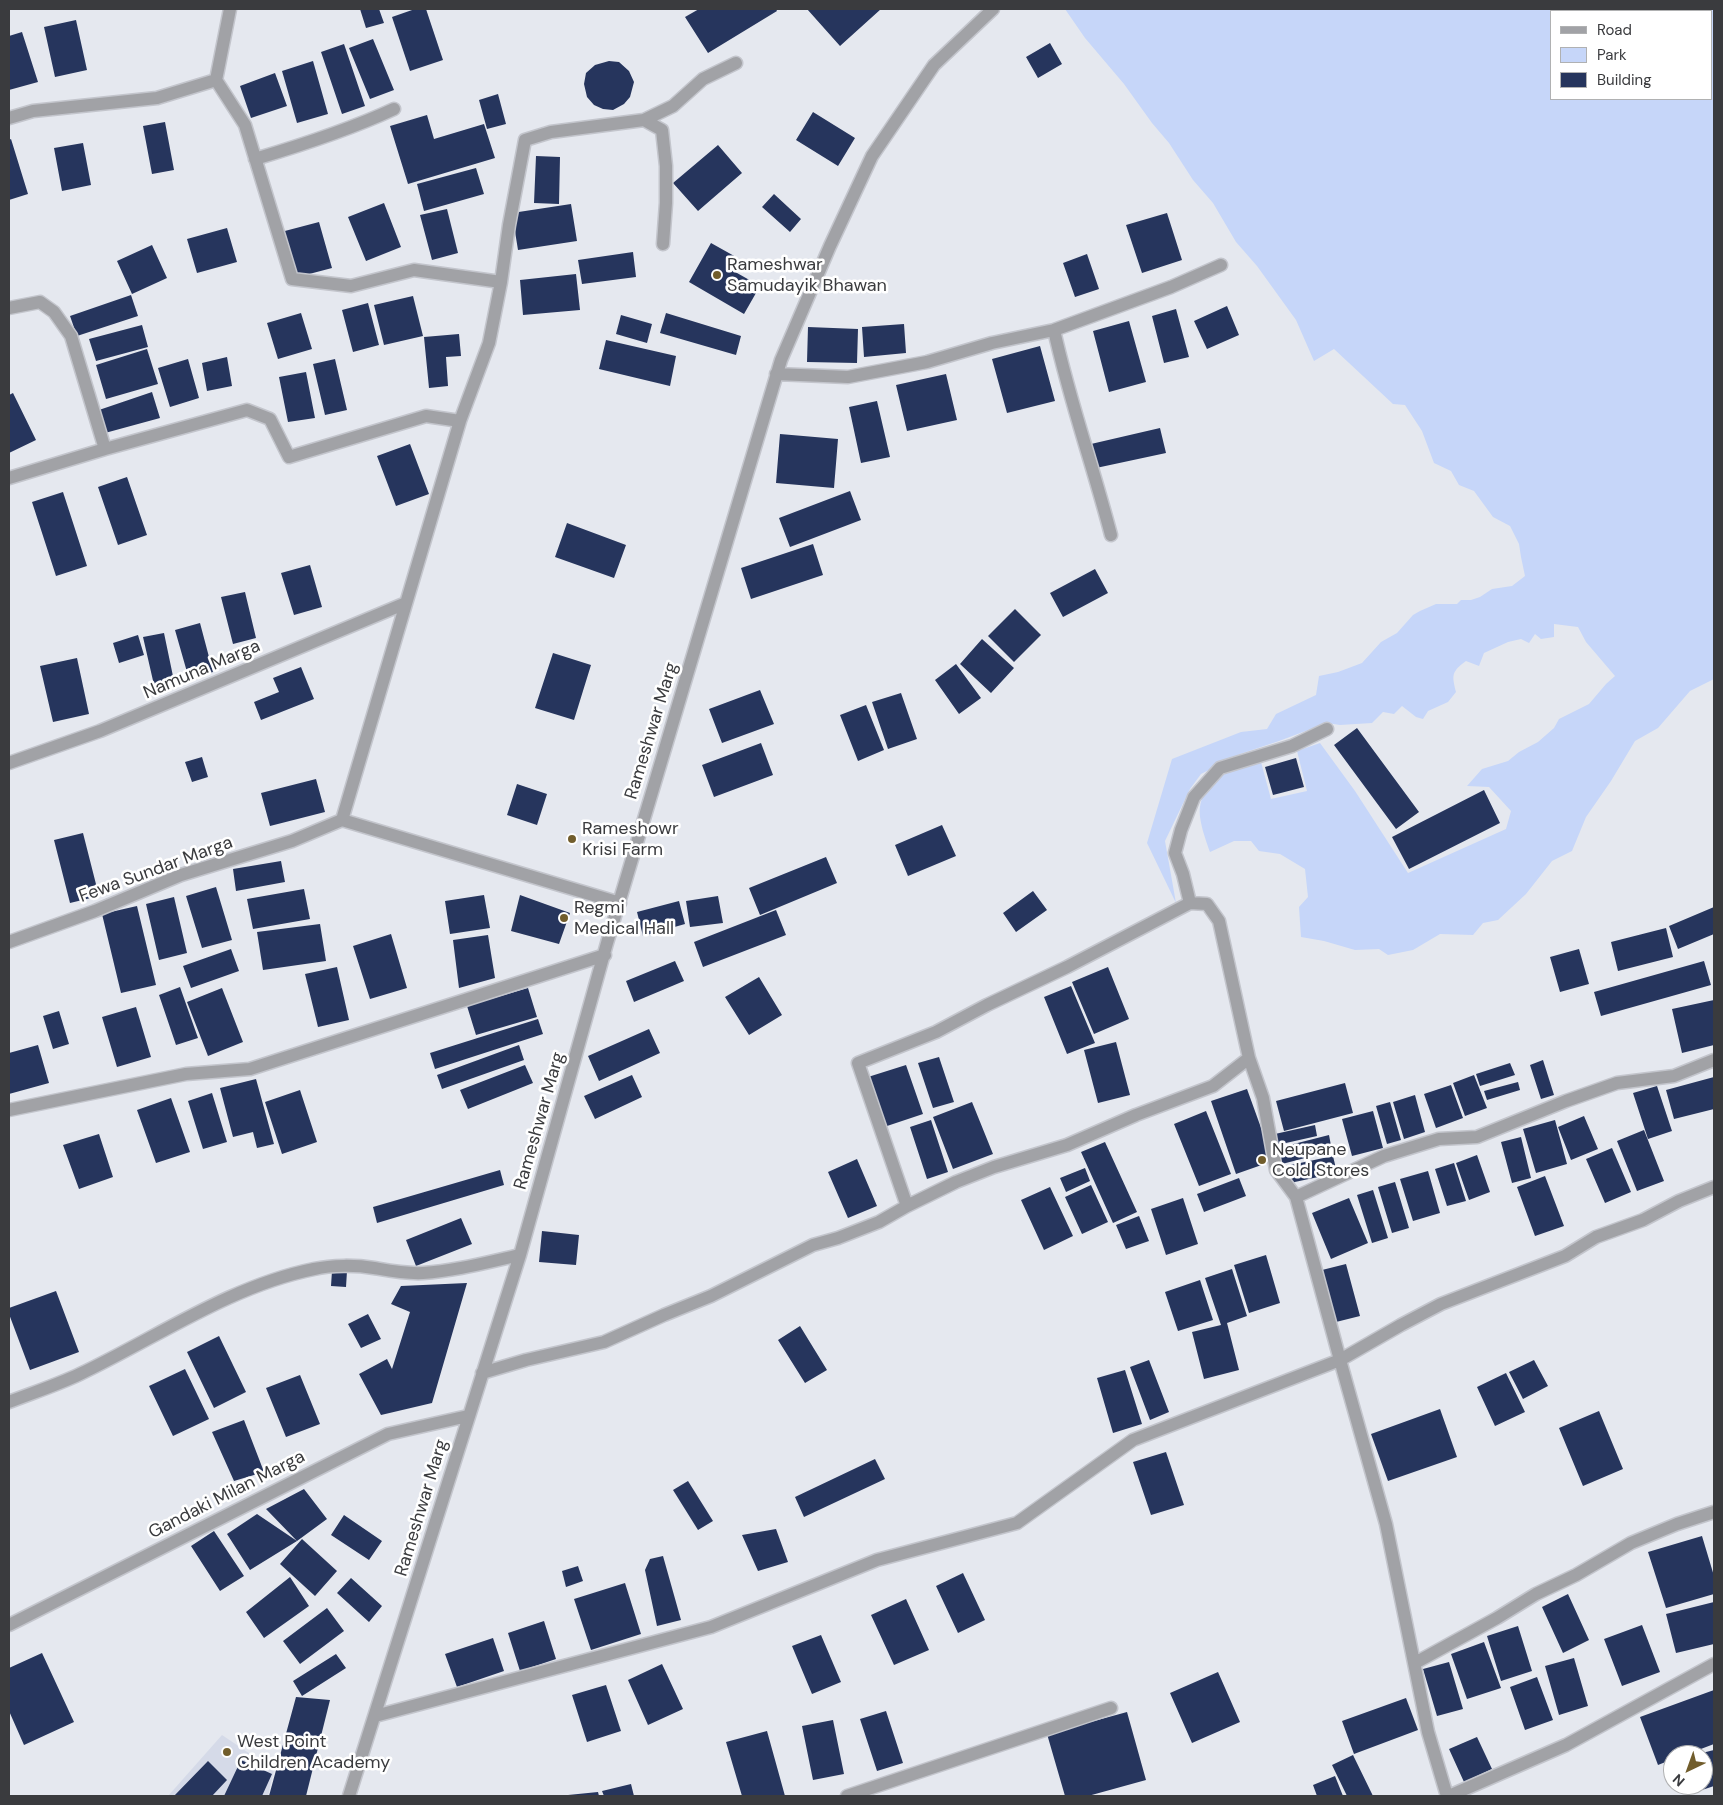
<!DOCTYPE html>
<html>
<head>
<meta charset="utf-8">
<style>
	body { margin:0 }
	#map { position:relative; width:1723px; height:1805px; overflow:hidden; background:#e5e8ef; font-family:"DM Sans",sans-serif }
	canvas { display:block }
	.frame { position:absolute; inset:0; border:10px solid #3a3b3e; pointer-events:none }
	.legend { position:absolute; left:1550px; top:10px; width:162px; height:90px; box-sizing:border-box; background:#fff; border:1px solid #b0b1b2; margin:0; padding:6px 9px; list-style:none; font-size:15px; color:#3a3b3e }
	.legend li { display:flex; align-items:center; gap:10px; height:25px }
	.legend b { width:25px; border:1px solid #b0b1b2 }
	.north { position:absolute; left:1663px; top:1745px; width:50px; height:50px; box-sizing:border-box; background:#fff; border:1px solid #b0b1b2; border-radius:50%; rotate:222deg; font-size:14px; font-weight:700; line-height:20px; text-align:center; color:#3a3b3e }
	.north::after { content:''; display:block; margin:auto; width:18px; height:22px; background:#715d2c; clip-path:polygon(50% 0,100% 100%,50% 72%,0 100%) }
</style>
</head>
<body>
<div id="map">
<canvas width="1723" height="1805"></canvas>
<div class="frame"></div>
<ul class="legend">
<li><b style="height:6px;background:#a1a2a6"></b>Road</li>
<li><b style="height:14px;background:#c6d6f9"></b>Park</li>
<li><b style="height:14px;background:#26355d"></b>Building</li>
</ul>
<div class="north">N</div>
</div>
<script>
const ctx = document.querySelector('canvas').getContext('2d');
ctx.lineJoin = 'round';
function paint(path, color) { ctx.fillStyle = color; ctx.fill(path, 'evenodd'); }
function stroke(path, color, width, dash) { ctx.strokeStyle = color; ctx.lineWidth = width; ctx.lineCap = dash ? 'butt' : 'round'; ctx.setLineDash(dash || []); ctx.stroke(path); }
function drawText(font, color, halo, rows, align = 'center') {
  ctx.font = font + ' "DM Sans",sans-serif'; ctx.lineWidth = 5; ctx.setLineDash([]); ctx.textBaseline = 'middle'; ctx.strokeStyle = halo; ctx.fillStyle = color; for (const [text, x, y, turn = 0] of rows) {
    ctx.save(); ctx.translate(x, y); ctx.rotate((+turn || 0) * Math.PI / 180); ctx.textAlign = isNaN(turn) ? turn : align; if (halo) ctx.strokeText(text, 0, 0); ctx.fillText(text, 0, 0); ctx.restore();
  }
}
paint(new Path2D(`
	M222,1735L274,1770L268,1796H168Z`), '#d5dae8');
paint(new Path2D(`
	M1065,9H1714V679L1690,691L1658,728L1635,741L1611,781L1586,817L1572,851L1552,861L1526,894L1498,920L1483,923L1473,935L1440,934L1413,950L1388,955L1379,949L1355,950L1324,941L1301,937L1299,907L1308,897L1305,869L1280,854L1259,851L1251,841H1234L1210,852C1206,841 1198,819 1200,807C1202,789 1219,775 1235,769C1243,765 1252,764 1261,762L1271,799L1307,791L1297,751L1320,743L1355,791L1408,873L1506,829L1511,811L1489,787L1467,786L1482,769L1508,761L1519,752L1538,742L1554,728L1559,719L1589,704L1606,684L1615,676L1586,642L1578,627L1554,624V637L1541,639L1535,634L1529,643L1521,639L1508,642L1484,653L1479,666L1466,661C1451,672 1452,675 1456,692L1448,702L1428,711L1423,719L1416,717L1402,706L1394,714L1383,712L1372,723L1340,725L1327,723L1279,741L1240,754L1201,774L1190,789L1165,841L1176,903L1147,843L1172,759L1241,732L1267,729L1276,714L1316,695L1319,676L1338,672L1362,663L1381,642L1397,633L1413,615L1420,611L1436,604H1457L1461,600H1471L1480,597L1492,589L1512,586L1525,576L1521,557L1519,544L1510,526L1493,517L1474,491L1459,485L1451,471L1434,463L1422,431L1405,405L1393,404L1334,349L1314,361L1296,320L1257,266L1236,242L1213,203L1193,180L1169,143L1152,123L1124,84L1085,38ZM1552,11H1712V99H1552Z`), '#c6d6f9');
paint(new Path2D(`
	M360,9H379L384,23L366,28Z
	M415,9H426L443,60L410,71L392,17Z
	M699,9H776L777,11L708,53L685,17Z
	M807,9H881L840,46Z
	M76,20L87,70L55,77L44,27Z
	M22,32L38,82L9,90V36Z
	M373,39L394,90L370,99L349,48Z
	M1050,43L1062,64L1038,78L1026,57Z
	M344,44L365,106L342,114L321,52Z
	M313,61L328,114L297,123L282,71Z
	M609,61L619,62L629,71L634,82L630,97L624,104L613,110L603,109L594,105L587,97L584,84L586,73L595,65Z
	M275,73L287,106L251,118L240,86Z
	M498,94L506,124L487,129L479,100Z
	M813,112L855,138L838,166L796,140Z
	M427,115L434,139L484,124L495,158L408,184L390,126Z
	M165,122L174,170L152,174L143,126Z
	M11,139L28,194L9,200V140Z
	M83,143L91,185L62,191L54,148Z
	M718,145L742,173L698,211L673,183Z
	M536,156L560,157L559,204L534,203Z
	M476,168L484,194L424,211L417,184Z
	M774,194L801,219L790,232L762,207Z
	M384,203L401,247L366,261L348,217Z
	M571,204L577,241L518,250L512,213Z
	M447,209L458,253L432,260L420,215Z
	M1167,213L1182,260L1142,273L1126,225Z
	M319,222L332,268L294,278L281,232Z
	M227,228L237,262L197,273L187,239Z
	M711,243L736,257L730,269L760,286L744,314L689,282Z
	M152,245L167,278L132,294L117,261Z
	M633,252L636,277L582,284L578,260Z
	M1087,254L1099,289L1075,297L1063,263Z
	M576,274L580,310L523,315L520,280Z
	M131,295L138,316L77,336L70,316Z
	M413,296L423,336L384,345L374,305Z
	M368,303L379,345L353,352L342,310Z
	M1227,306L1239,335L1207,349L1194,321Z
	M1176,309L1189,357L1164,363L1152,316Z
	M301,313L312,349L278,359L267,323Z
	M666,313L741,336L736,355L660,333Z
	M621,315L652,324L647,343L616,334Z
	M1129,321L1146,382L1109,392L1093,331Z
	M904,324L906,353L864,357L862,327Z
	M142,325L148,347L96,361L89,339Z
	M808,327L858,329L857,363L807,362Z
	M459,334L461,356L446,357L448,386L429,388L424,337Z
	M606,340L676,356L670,386L599,369Z
	M1040,346L1055,401L1007,413L992,359Z
	M147,349L158,384L106,399L96,365Z
	M227,357L232,386L207,391L202,363Z
	M188,359L199,398L170,407L158,368Z
	M335,359L347,410L325,415L313,364Z
	M306,372L315,418L288,422L279,377Z
	M946,374L957,420L907,431L896,385Z
	M152,392L160,418L105,433L99,410Z
	M13,393L36,440L9,453V395Z
	M877,401L890,457L861,463L849,407Z
	M1160,428L1166,453L1096,468L1091,444Z
	M780,434L838,439L834,488L776,483Z
	M410,444L429,494L396,506L377,456Z
	M127,477L147,535L118,545L98,487Z
	M850,491L861,520L790,547L779,518Z
	M63,492L87,566L56,576L32,502Z
	M567,523L626,545L614,578L555,557Z
	M813,544L823,575L751,599L741,568Z
	M310,565L322,607L294,615L281,573Z
	M1095,569L1108,593L1063,617L1050,593Z
	M245,592L256,638L233,644L221,597Z
	M1015,609L1041,635L1014,662L988,636Z
	M200,623L213,672L189,679L175,630Z
	M164,633L174,681L154,685L143,637Z
	M138,635L144,655L119,663L113,643Z
	M982,639L1014,668L991,693L960,664Z
	M553,653L591,665L574,720L535,708Z
	M77,658L89,714L53,722L40,666Z
	M956,664L981,698L959,714L935,680Z
	M301,667L314,699L261,720L254,702L279,692L273,678Z
	M760,690L774,724L722,743L709,709Z
	M901,693L917,739L888,749L872,702Z
	M866,705L884,750L858,761L840,715Z
	M1357,728L1419,812L1396,829L1334,745Z
	M761,743L773,775L714,797L702,765Z
	M202,757L208,777L192,782L185,762Z
	M1296,758L1304,787L1273,795L1265,767Z
	M316,779L325,812L270,826L261,793Z
	M517,784L547,794L537,825L507,815Z
	M1484,790L1500,823L1409,869L1392,837Z
	M942,825L956,856L908,876L895,845Z
	M83,833L99,896L70,903L54,840Z
	M826,857L837,883L760,915L749,888Z
	M281,861L285,882L236,891L233,869Z
	M216,887L232,940L202,948L186,896Z
	M304,889L310,919L253,929L247,899Z
	M1033,891L1047,910L1016,932L1003,913Z
	M484,895L490,928L450,934L445,901Z
	M520,895L570,913L559,944L511,931Z
	M718,896L723,923L690,927L686,901Z
	M174,897L187,953L159,960L146,904Z
	M679,901L685,924L643,936L637,912Z
	M137,906L156,985L121,993L102,914Z
	M1714,907V934L1678,949L1669,926Z
	M776,910L786,935L703,967L694,942Z
	M320,924L326,961L263,970L257,932Z
	M1666,928L1673,957L1618,971L1611,942Z
	M391,934L407,988L370,999L353,946Z
	M488,935L495,978L459,988L453,940Z
	M231,949L239,971L191,988L183,966Z
	M1579,949L1589,984L1560,992L1550,957Z
	M675,961L684,981L634,1002L626,981Z
	M1704,961L1711,985L1601,1016L1594,992Z
	M337,967L349,1020L318,1027L305,974Z
	M1108,967L1129,1019L1094,1034L1072,982Z
	M759,977L782,1015L749,1035L725,997Z
	M1071,986L1095,1043L1067,1054L1044,997Z
	M180,987L198,1038L176,1045L159,995Z
	M222,988L243,1042L208,1056L187,1002Z
	M528,988L537,1017L476,1035L467,1006Z
	M1714,1000V1045L1682,1053L1672,1009Z
	M136,1007L151,1057L117,1067L102,1017Z
	M59,1011L69,1044L53,1049L43,1016Z
	M538,1019L543,1034L435,1069L430,1053Z
	M649,1029L660,1053L599,1081L588,1056Z
	M1116,1042L1130,1095L1098,1103L1084,1050Z
	M38,1045L49,1083L9,1094V1053Z
	M519,1045L524,1060L442,1089L437,1075Z
	M939,1057L954,1102L933,1108L918,1063Z
	M1543,1060L1554,1095L1541,1099L1530,1065Z
	M1510,1063L1515,1075L1480,1086L1476,1074Z
	M525,1065L533,1083L468,1109L460,1090Z
	M906,1065L923,1114L884,1127L868,1077Z
	M632,1075L642,1097L595,1119L584,1096Z
	M1474,1075L1487,1108L1465,1116L1453,1083Z
	M1714,1077V1109L1674,1119L1666,1090Z
	M256,1079L274,1144L257,1148L253,1132L233,1137L220,1088Z
	M1518,1082L1520,1090L1487,1100L1484,1091Z
	M1345,1083L1353,1113L1284,1131L1276,1101Z
	M1451,1085L1463,1118L1436,1128L1424,1094Z
	M1657,1086L1672,1131L1648,1139L1633,1093Z
	M1247,1089L1273,1161L1236,1174L1211,1101Z
	M300,1090L317,1142L282,1154L265,1102Z
	M212,1093L227,1142L203,1149L188,1101Z
	M1415,1095L1425,1132L1404,1139L1393,1102Z
	M171,1098L190,1152L156,1163L137,1110Z
	M972,1102L993,1154L953,1169L933,1117Z
	M1390,1102L1401,1140L1387,1144L1376,1106Z
	M1206,1111L1231,1174L1199,1186L1174,1124Z
	M1373,1111L1383,1148L1352,1156L1342,1119Z
	M1584,1116L1598,1149L1571,1160L1558,1127Z
	M931,1120L948,1172L927,1179L910,1127Z
	M1555,1120L1567,1164L1536,1173L1523,1129Z
	M1315,1125L1317,1136L1277,1145L1275,1134Z
	M1644,1130L1664,1181L1637,1191L1617,1141Z
	M99,1134L113,1177L79,1189L63,1145Z
	M1329,1135L1332,1151L1282,1164L1278,1148Z
	M1521,1137L1531,1178L1512,1183L1501,1142Z
	M1105,1142L1137,1212L1113,1223L1081,1152Z
	M1612,1148L1631,1192L1605,1203L1586,1159Z
	M1477,1155L1490,1192L1469,1200L1456,1163Z
	M1333,1156L1337,1173L1290,1183L1286,1166Z
	M857,1159L877,1206L848,1218L828,1172Z
	M1454,1163L1466,1201L1447,1206L1435,1169Z
	M1085,1168L1090,1181L1066,1192L1060,1178Z
	M500,1170L504,1185L377,1223L373,1207Z
	M1428,1171L1440,1213L1413,1221L1400,1179Z
	M1545,1176L1564,1226L1535,1236L1517,1187Z
	M1239,1178L1246,1196L1204,1212L1197,1194Z
	M1395,1182L1409,1228L1392,1233L1378,1187Z
	M1091,1185L1108,1222L1082,1234L1065,1197Z
	M1050,1187L1073,1236L1044,1250L1021,1200Z
	M1373,1190L1388,1238L1372,1243L1357,1195Z
	M1183,1198L1198,1244L1166,1255L1151,1209Z
	M1349,1198L1368,1243L1331,1259L1312,1213Z
	M1139,1216L1149,1241L1126,1249L1116,1225Z
	M461,1218L472,1244L416,1266L406,1240Z
	M542,1231L579,1235L576,1265L539,1262Z
	M1266,1255L1280,1303L1249,1313L1234,1265Z
	M1346,1264L1360,1316L1336,1322L1322,1270Z
	M1232,1269L1247,1316L1227,1323L1239,1370L1204,1379L1192,1332L1221,1325L1205,1278Z
	M332,1271H347L346,1287L331,1286Z
	M1200,1280L1213,1320L1178,1331L1165,1292Z
	M467,1283L432,1403L381,1415L359,1374L387,1359L392,1369L410,1312L391,1304L401,1286Z
	M56,1291L79,1352L30,1370L9,1314V1308Z
	M368,1314L381,1339L361,1348L348,1324Z
	M800,1326L827,1370L805,1383L778,1340Z
	M219,1336L246,1392L214,1408L187,1352Z
	M1149,1360L1169,1412L1150,1420L1130,1367Z
	M1534,1360L1548,1386L1523,1399L1509,1372Z
	M185,1369L209,1419L173,1436L149,1386Z
	M1125,1370L1142,1424L1113,1433L1097,1378Z
	M1506,1373L1525,1412L1495,1426L1477,1387Z
	M300,1375L320,1424L286,1437L266,1388Z
	M1440,1409L1457,1457L1388,1481L1371,1434Z
	M1599,1411L1623,1469L1583,1486L1559,1428Z
	M244,1420L264,1472L234,1481L212,1432Z
	M1166,1452L1184,1505L1151,1515L1133,1462Z
	M875,1459L885,1479L804,1517L795,1497Z
	M688,1481L713,1521L698,1530L673,1490Z
	M304,1489L327,1519L297,1541L266,1509Z
	M257,1514L297,1541L250,1570L227,1534Z
	M344,1515L382,1541L369,1560L331,1535Z
	M776,1529L788,1562L758,1571L742,1535Z
	M214,1531L244,1576L220,1591L191,1546Z
	M1702,1536L1714,1576V1594L1666,1608L1648,1552Z
	M302,1539L337,1571L315,1596L280,1564Z
	M663,1556L681,1620L657,1626L645,1570L650,1559Z
	M578,1566L583,1581L566,1587L562,1571Z
	M963,1573L985,1620L958,1633L936,1586Z
	M290,1577L309,1606L264,1638L246,1612Z
	M351,1578L382,1606L369,1622L337,1593Z
	M625,1583L641,1634L591,1650L574,1599Z
	M1568,1594L1589,1640L1563,1653L1542,1607Z
	M906,1599L929,1650L894,1665L871,1615Z
	M1714,1602V1644L1676,1653L1666,1614Z
	M327,1608L344,1631L300,1664L283,1641Z
	M544,1621L556,1659L520,1671L508,1633Z
	M1642,1625L1660,1672L1622,1686L1604,1639Z
	M1518,1626L1532,1671L1501,1681L1487,1636Z
	M821,1635L841,1682L812,1694L792,1646Z
	M493,1638L504,1671L457,1687L445,1654Z
	M1484,1642L1501,1688L1467,1699L1451,1654Z
	M42,1653L74,1722L24,1745L9,1711V1668Z
	M336,1654L346,1668L302,1696L293,1681Z
	M1574,1658L1588,1706L1559,1715L1545,1666Z
	M1449,1662L1463,1709L1437,1716L1423,1669Z
	M662,1664L683,1709L648,1725L628,1680Z
	M1218,1672L1240,1722L1192,1743L1170,1693Z
	M1537,1677L1553,1720L1525,1730L1510,1687Z
	M606,1685L621,1731L587,1742L572,1695Z
	M1714,1690V1744L1685,1755H1673V1759L1658,1765L1640,1717Z
	M296,1697L330,1700L306,1796H269Z
	M1406,1698L1418,1730L1354,1754L1342,1721Z
	M886,1711L903,1763L877,1771L860,1719Z
	M1127,1712L1146,1780L1088,1796H1065L1047,1734Z
	M833,1720L844,1774L813,1780L802,1726Z
	M767,1731L785,1796H742L726,1742Z
	M1477,1737L1492,1769L1464,1782L1449,1749Z
	M1714,1750V1786L1699,1791L1697,1785H1703V1755L1698,1754Z
	M1353,1755L1373,1796H1347L1332,1765Z
	M241,1760L272,1774L262,1796H224Z
	M208,1761L227,1780L212,1796H174Z
	M1335,1776L1343,1796H1317L1313,1785Z
	M631,1784L634,1796H604L602,1791Z
	M598,1792L599,1796H568V1795Z`), '#26355d');
const minor = new Path2D(`
	M230,9L216,80L245,125L292,279L351,286L414,270L501,282L489,343L460,421
	M9,118L33,111L157,98L216,80
	M644,120L662,130L666,166V203L663,244
	M255,159C302,145 349,130 394,109
	M501,282L509,225L525,140L551,132L644,120L673,106L703,79L736,63
	M9,308L40,302L54,312L71,336L105,449
	M1054,330C1069,399 1093,466 1111,535
	M776,374L848,377L927,362L992,343L1054,330L1171,287L1221,265
	M9,478L105,449L247,410L270,419L289,457L426,416L460,421L342,820L620,903
	M9,763L100,731L406,603
	M1190,903L1183,874L1175,853L1181,830L1194,797L1220,768L1292,746L1327,729
	M9,942L95,911L181,875L292,841L342,820
	M9,1110L186,1074L250,1069L605,955
	M1296,1197L1384,1156L1439,1139L1477,1137L1566,1101L1617,1083L1674,1076L1714,1060
	M907,1206L858,1063L936,1032L987,1005L1067,967L1190,903L1207,904L1219,921L1249,1058L1263,1098L1276,1170L1296,1197L1340,1360L1401,1325L1441,1304L1565,1256L1596,1237L1643,1220L1679,1201L1714,1187
	M482,1373L526,1360L604,1342L664,1315L711,1296L813,1245L838,1238L879,1222L907,1206L956,1182L994,1167L1067,1145L1136,1115L1213,1086L1249,1058
	M9,1402C32,1393 57,1385 80,1374C156,1338 230,1286 314,1269C332,1265 356,1265 374,1268C391,1271 406,1274 423,1273C456,1271 488,1262 520,1255
	M9,1625L388,1434L468,1416
	M1415,1663L1497,1618L1536,1594L1576,1575L1631,1543L1677,1524L1714,1512
	M375,1716L711,1627L877,1560L1017,1523L1133,1440L1340,1360L1386,1524L1428,1732L1447,1796
	M349,1796L520,1255L607,943L781,360L830,246L872,156L934,65L993,9
	M847,1796L1111,1708
	M1449,1796L1566,1745L1714,1664`);
stroke(minor, '#c3c5cc', 15);
stroke(minor, '#a1a2a6', 12);
for (const [x, y, r, color] of [
	[717,275,5,"#715d2c"],
	[572,839,5,"#715d2c"],
	[564,918,5,"#715d2c"],
	[1262,1160,5,"#715d2c"],
	[227,1752,5,"#715d2c"]
]) { const dot = new Path2D(); dot.arc(x, y, r, 0, 2 * Math.PI); ctx.fillStyle = color; ctx.fill(dot); stroke(dot, '#fff', 2); }
drawText('18px', '#3a3b3e', '#fff', [
	["Rameshwar",727,265],
	["Samudayik Bhawan",727,286],
	["Rameshowr",582,829],
	["Krisi Farm",582,850],
	["Regmi",574,908],
	["Medical Hall",574,929],
	["Neupane",1272,1150],
	["Cold Stores",1272,1171],
	["West Point",237,1742],
	["Children Academy",237,1763]
], 'left');
drawText('18px', '#3a3b3e', '#fff', [
	["Namuna Marga",202,670,-23],
	["Rameshwar Marg",652,731,-73],
	["Fewa Sundar Marga",156,870,-20],
	["Rameshwar Marg",540,1121,-74],
	["Gandaki Milan Marga",227,1495,-27],
	["Rameshwar Marg",422,1508,-73]
]);
</script>
</body>
</html>
